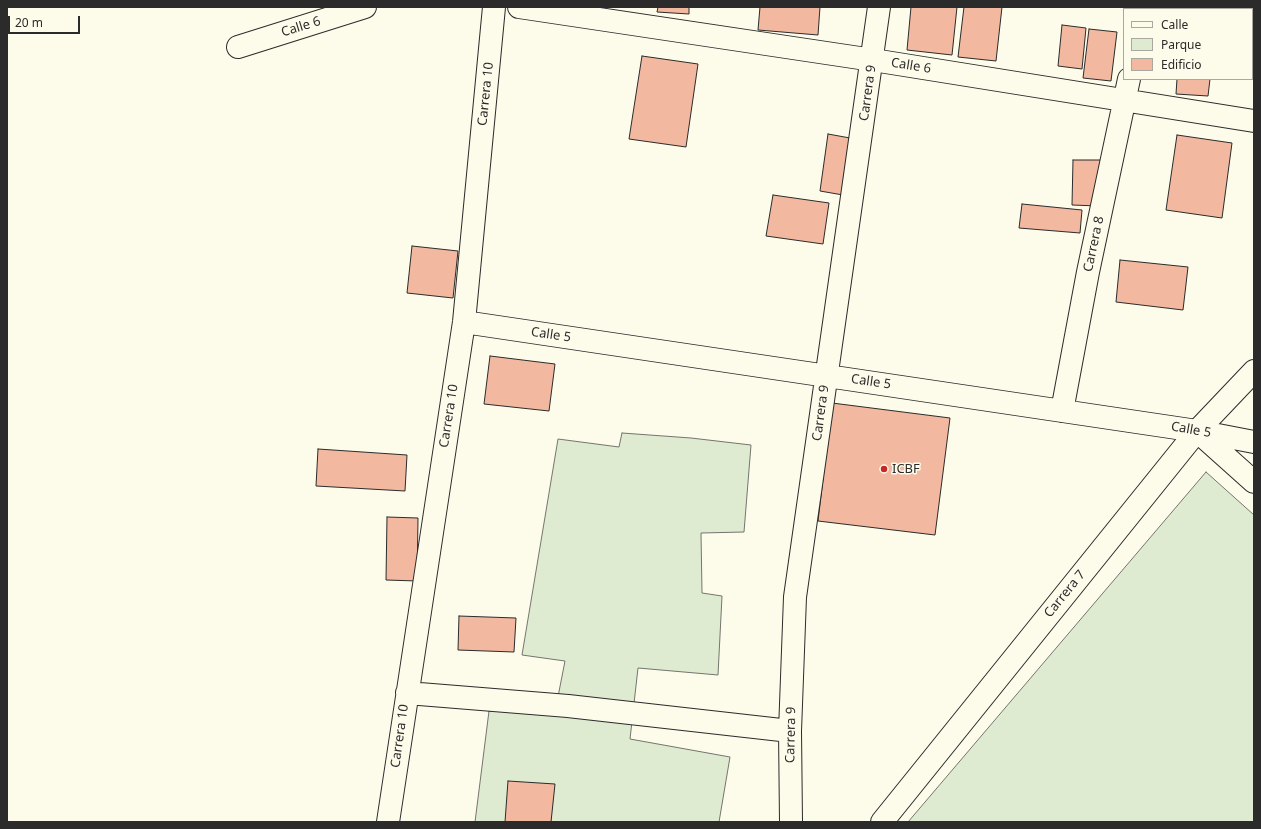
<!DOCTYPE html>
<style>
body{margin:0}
#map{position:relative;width:1261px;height:829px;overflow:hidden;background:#fdfbea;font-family:"Noto Sans",sans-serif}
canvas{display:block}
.frame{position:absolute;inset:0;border:8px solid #2b2b2b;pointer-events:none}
.legend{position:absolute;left:1123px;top:8px;width:130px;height:72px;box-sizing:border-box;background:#fdfbea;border:1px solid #a9a89e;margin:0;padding:5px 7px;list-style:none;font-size:12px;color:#2b2b2b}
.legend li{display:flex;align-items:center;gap:8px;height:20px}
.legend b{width:20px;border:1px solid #a9a89e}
.scale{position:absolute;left:8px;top:16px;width:72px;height:18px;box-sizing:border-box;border:2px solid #2b2b2b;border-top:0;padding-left:5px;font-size:12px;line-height:14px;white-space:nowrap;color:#2b2b2b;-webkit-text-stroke:3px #fdfbea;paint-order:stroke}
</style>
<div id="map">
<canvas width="1261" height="829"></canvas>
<div class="frame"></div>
<ul class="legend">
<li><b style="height:5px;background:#fdfbea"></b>Calle</li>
<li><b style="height:11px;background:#deebd1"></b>Parque</li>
<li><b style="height:11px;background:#f2b8a0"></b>Edificio</li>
</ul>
<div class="scale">20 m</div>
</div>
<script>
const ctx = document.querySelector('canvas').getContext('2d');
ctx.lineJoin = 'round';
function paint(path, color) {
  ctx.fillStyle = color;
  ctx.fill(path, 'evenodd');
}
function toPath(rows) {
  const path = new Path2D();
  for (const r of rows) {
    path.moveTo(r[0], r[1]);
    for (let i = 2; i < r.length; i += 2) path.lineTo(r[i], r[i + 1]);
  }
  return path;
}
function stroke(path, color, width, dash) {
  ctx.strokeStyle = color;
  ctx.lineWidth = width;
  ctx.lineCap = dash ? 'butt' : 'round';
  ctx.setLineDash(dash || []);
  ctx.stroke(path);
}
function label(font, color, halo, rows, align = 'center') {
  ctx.font = font + ' "Noto Sans",sans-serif';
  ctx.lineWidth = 3;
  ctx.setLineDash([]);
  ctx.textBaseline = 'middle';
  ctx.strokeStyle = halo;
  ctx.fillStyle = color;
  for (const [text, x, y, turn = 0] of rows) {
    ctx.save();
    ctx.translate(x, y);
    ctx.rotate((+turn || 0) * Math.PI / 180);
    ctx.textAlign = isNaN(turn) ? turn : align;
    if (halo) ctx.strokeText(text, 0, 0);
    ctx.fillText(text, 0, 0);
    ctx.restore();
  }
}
const green = toPath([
 [1234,7,1254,7,1254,37,1252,36,1252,9,1234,9,1234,7],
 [622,433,691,438,751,445,744,532,701,533,702,593,722,596,718,675,638,668,630,739,730,757,719,822,475,822,489,711,555,712,565,661,522,655,558,439,619,447,622,433],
 [1206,472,1254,515,1254,822,908,822,1206,472]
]);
paint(green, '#deebd1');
stroke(green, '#74746e', 1);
const building = toPath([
 [658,7,689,7,689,14,657,12,658,7],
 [760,7,820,7,818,35,758,30,760,7],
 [911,7,957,7,952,55,907,50,911,7],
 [964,7,1002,7,996,61,958,57,964,7],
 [1062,25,1086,28,1082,69,1058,66,1062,25],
 [1089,29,1117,32,1111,81,1083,78,1089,29],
 [642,56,698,64,686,147,629,139,642,56],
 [1177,79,1210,79,1208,96,1176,94,1177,79],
 [828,134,850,138,843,195,820,191,828,134],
 [1177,135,1232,143,1222,218,1166,210,1177,135],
 [1073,160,1101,160,1099,206,1072,205,1073,160],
 [773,195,829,203,823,244,766,236,773,195],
 [1022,204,1082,210,1080,233,1019,228,1022,204],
 [412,246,458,251,453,298,407,293,412,246],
 [1120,260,1188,267,1183,310,1116,302,1120,260],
 [490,356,555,364,549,411,484,404,490,356],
 [832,403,950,418,935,535,818,521,832,403],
 [318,449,407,455,405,491,316,486,318,449],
 [387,517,418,518,417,581,386,580,387,517],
 [459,616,516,618,514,652,458,650,459,616],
 [508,781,555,784,551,822,505,822,508,781]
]);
paint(building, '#f2b8a0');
stroke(building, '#2b2b2b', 1);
const street = toPath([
 [519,7,873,60,1254,121],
 [1147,9,1148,7],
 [238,47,365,7],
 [464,322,1197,431,1254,442],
 [1062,411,1088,272,1129,79],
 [1197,431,1254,482],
 [407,693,568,706,790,731],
 [388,822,464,322,494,7],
 [791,822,790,731,795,597,879,7],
 [882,822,1197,431,1254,371]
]);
stroke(street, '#2b2b2b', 24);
stroke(street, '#fdfbea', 22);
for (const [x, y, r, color] of [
 [884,469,4,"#c62828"]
]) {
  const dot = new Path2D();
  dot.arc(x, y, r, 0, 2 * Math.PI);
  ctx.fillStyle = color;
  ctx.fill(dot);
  stroke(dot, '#fdfbea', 1.5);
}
label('13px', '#2b2b2b', '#fdfbea', [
 ["Calle 6",301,27,-17],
 ["Calle 6",911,66,9],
 ["Carrera 9",868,93,-82],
 ["Carrera 10",486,94,-84],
 ["Carrera 8",1094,244,-78],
 ["Calle 5",551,335,8],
 ["Calle 5",871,382,8],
 ["Carrera 9",821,413,-82],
 ["Carrera 10",449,416,-81],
 ["Calle 5",1191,430,10],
 ["Carrera 7",1065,594,-51],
 ["Carrera 9",791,735,-89],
 ["Carrera 10",400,736,-82]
]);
label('13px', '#2b2b2b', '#fdfbea', [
 ["ICBF",892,469]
], 'left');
</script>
